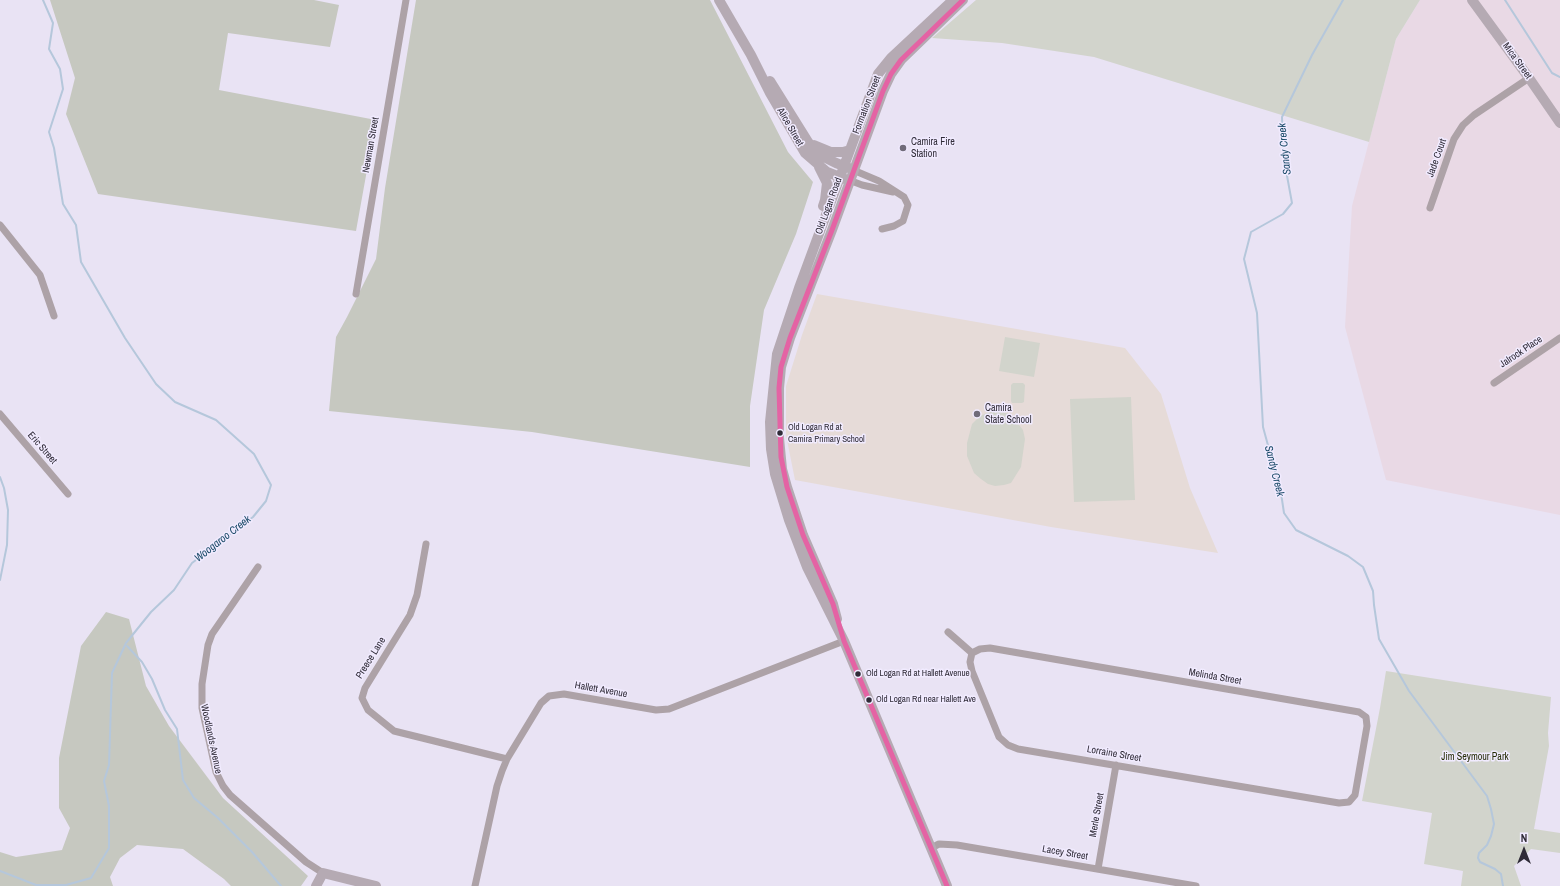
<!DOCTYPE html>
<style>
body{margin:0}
#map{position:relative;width:1560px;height:886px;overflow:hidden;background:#e9e3f4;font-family:"Archivo Narrow",sans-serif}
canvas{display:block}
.north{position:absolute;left:1504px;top:830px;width:40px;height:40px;-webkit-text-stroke:3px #f1ebff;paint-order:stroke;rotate:0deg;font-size:11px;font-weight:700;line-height:16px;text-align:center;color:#2f2b37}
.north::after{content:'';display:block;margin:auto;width:14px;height:18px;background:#2f2b37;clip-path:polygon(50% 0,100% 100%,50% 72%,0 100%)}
</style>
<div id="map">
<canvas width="1560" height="886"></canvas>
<div class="north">N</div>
</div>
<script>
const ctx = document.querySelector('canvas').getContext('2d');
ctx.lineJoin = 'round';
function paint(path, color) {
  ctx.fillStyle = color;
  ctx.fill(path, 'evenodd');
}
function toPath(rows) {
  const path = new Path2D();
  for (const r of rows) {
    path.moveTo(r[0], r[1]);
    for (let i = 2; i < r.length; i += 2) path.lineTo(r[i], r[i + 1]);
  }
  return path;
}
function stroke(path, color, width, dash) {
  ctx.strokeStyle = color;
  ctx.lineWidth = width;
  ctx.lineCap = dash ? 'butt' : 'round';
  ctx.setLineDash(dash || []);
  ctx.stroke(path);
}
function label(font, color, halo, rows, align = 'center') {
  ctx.font = font + ' "Archivo Narrow",sans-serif';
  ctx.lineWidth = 3;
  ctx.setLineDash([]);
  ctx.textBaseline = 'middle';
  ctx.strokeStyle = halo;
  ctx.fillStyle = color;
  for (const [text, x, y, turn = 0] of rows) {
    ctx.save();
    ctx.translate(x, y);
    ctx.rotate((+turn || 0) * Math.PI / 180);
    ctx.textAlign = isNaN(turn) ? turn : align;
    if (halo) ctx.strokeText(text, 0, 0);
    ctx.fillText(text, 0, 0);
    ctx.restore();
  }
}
paint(toPath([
 [1420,0,1560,0,1560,515,1386,480,1345,327,1352,206,1396,39]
]), '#e9d9e5');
paint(toPath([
 [817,294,1125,348,1161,394,1190,488,1218,553,1051,527,795,480,786,435,786,386,802,335]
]), '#e6dbd8');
paint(toPath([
 [976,0,1420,0,1396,39,1369,142,1094,57,1002,43,932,38],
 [1005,337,1040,343,1034,377,999,371],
 [1013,383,1023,383,1025,385,1024,402,1022,403,1012,403,1011,401,1011,385],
 [1131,397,1135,500,1074,502,1070,399],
 [991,411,1002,411,1011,415,1023,430,1025,439,1021,467,1011,483,1004,485,995,486,988,484,981,479,974,473,967,456,967,443,972,424,980,416],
 [1386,671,1551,697,1548,733,1549,746,1534,829,1560,833,1560,853,1531,849,1514,866,1521,886,1461,886,1463,871,1424,864,1432,813,1362,801,1380,708]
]), '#d2d4cc');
paint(toPath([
 [50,0,314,0,339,5,330,47,228,33,219,90,376,120,356,231,98,194,66,114,75,78],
 [416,0,710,0,788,152,813,182,796,234,764,310,750,406,750,467,532,432,329,411,336,337,347,317,376,259,385,188],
 [106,612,129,619,146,686,169,726,223,798,308,876,301,886,231,886,224,879,183,849,137,845,120,858,110,877,113,886,0,886,0,852,16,857,62,850,70,828,59,808,59,758,81,646]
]), '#c6c8c0');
stroke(toPath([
 [1343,0,1312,55,1282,117,1283,154,1292,203,1283,214,1251,232,1244,259,1257,313,1263,427,1281,493,1284,513,1296,530,1348,556,1363,567,1373,591,1374,605,1379,639,1409,691,1487,796,1491,809,1494,824,1491,836,1487,845,1479,853,1478,858,1480,862,1495,869,1501,874,1503,886],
 [1505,0,1552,73,1560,77],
 [0,477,4,488,8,510,7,545,0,580],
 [127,646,142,662,152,679,165,710,177,729,183,780,194,798,218,818,252,852,281,886],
 [0,871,36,885,66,885,91,878,109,848,109,806,104,781,109,765,112,673,126,643,151,612,174,590,192,563,253,517,266,501,271,485,254,454,216,420,175,402,156,384,125,338,81,262,76,225,63,204,54,148,49,132,63,89,60,69,49,49,53,23,43,0]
]), '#b5c7db', 2);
stroke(toPath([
 [853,170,879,181,904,197,908,205,903,221,894,226,882,229],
 [849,180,862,185,893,192],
 [1430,208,1454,139,1463,125,1474,115,1529,78],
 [0,225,40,275,54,316],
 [356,294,406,0],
 [1494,383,1560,338],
 [0,414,68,494],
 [426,544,417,595,410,615,365,688,362,698,368,710,394,731,507,759],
 [258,567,212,634,208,645,202,684,202,708,216,772,223,786,230,795,306,862,323,873],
 [948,632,972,653,970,662,972,671,999,737,1008,745,1018,749,1339,803,1349,802,1355,795,1367,726,1366,717,1359,712,990,648,980,649,972,653],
 [931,848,939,844,957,845,1196,886],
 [1098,869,1116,765],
 [475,886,497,786,502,771,507,759,541,703,549,696,564,694,656,710,669,709,844,641]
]), '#ada2a7', 7);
stroke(toPath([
 [719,0,751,55,770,93,805,153,827,172,845,179],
 [1472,0,1529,78,1560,123],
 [770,81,808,142,818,154,836,163,849,168],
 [814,145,831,152,843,152,850,150],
 [819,167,827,183,825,200,823,206],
 [837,619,833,604,803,535,787,487,782,469,779,438,779,388,781,367,790,338,832,230,883,91,891,74,901,60,963,0],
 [316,886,323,873,376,886],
 [947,886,844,641,807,567,789,520,775,474,771,449,770,422,777,354,799,288,878,74,891,58,953,0]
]), '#b5aab3', 10);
stroke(toPath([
 [947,886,844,641,833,604,803,535,787,487,781,457,779,388,781,367,790,338,832,230,883,91,891,74,901,60,963,0]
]), '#e463a4', 5);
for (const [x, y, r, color] of [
 [903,148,4,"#706b79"],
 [977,414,4,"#706b79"],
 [780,433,3.5,"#2f2b37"],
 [858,674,3.5,"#2f2b37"],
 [869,700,3.5,"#2f2b37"]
]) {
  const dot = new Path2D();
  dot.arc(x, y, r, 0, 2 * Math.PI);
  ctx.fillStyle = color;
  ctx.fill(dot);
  stroke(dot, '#f1ebff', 1.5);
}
label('9px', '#2f2b37', '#f1ebff', [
 ["Old Logan Rd at",788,428],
 ["Camira Primary School",788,440],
 ["Old Logan Rd at Hallett Avenue",866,674],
 ["Old Logan Rd near Hallett Ave",876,700]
], 'left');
label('10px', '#2f2b37', '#f1ebff', [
 ["Mica Street",1517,61,54],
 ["Formation Street",867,105,-69],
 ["Alice Street",790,127,60],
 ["Newman Street",371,145,-80],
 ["Jade Court",1437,158,-70],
 ["Old Logan Road",829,206,-70],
 ["Jalrock Place",1521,352,-34],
 ["Eric Street",42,448,49],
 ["Preece Lane",371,658,-58],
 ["Melinda Street",1215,677,10],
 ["Hallett Avenue",601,690,10],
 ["Woodlands Avenue",211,739,78],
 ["Lorraine Street",1114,754,10],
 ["Merle Street",1097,815,-80],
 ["Lacey Street",1065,853,10]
]);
label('10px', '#2f2b37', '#f1ebff', [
 ["Camira Fire",911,142],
 ["Station",911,154],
 ["Camira",985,408],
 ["State School",985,420]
], 'left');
label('10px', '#262d07', '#f1ebff', [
 ["Jim Seymour Park",1475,757]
]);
label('italic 11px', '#194967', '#f1ebff', [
 ["Sandy Creek",1285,149,-96],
 ["Sandy Creek",1274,471,76],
 ["Woogaroo Creek",223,539,-38]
]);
</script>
